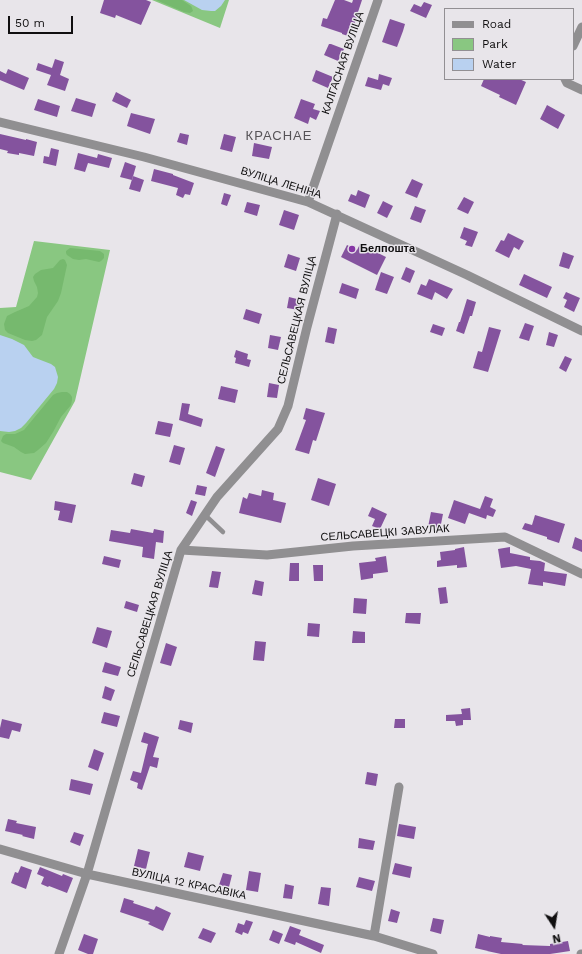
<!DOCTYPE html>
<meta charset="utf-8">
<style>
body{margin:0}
#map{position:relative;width:582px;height:954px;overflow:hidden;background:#e8e5ea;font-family:"Work Sans",sans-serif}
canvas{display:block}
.legend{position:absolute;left:444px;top:8px;width:130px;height:72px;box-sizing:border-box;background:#e8e5ea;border:1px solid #928f93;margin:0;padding:5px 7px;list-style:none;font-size:12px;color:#100f10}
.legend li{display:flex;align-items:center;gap:8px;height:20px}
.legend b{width:20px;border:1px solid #928f93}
.north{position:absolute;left:534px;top:906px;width:40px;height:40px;-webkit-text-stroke:3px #e8e5ea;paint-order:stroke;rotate:168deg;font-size:11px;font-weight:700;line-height:16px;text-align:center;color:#100f10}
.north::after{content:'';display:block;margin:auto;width:14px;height:18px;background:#100f10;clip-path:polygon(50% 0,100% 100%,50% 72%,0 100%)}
.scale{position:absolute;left:8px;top:16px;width:65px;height:18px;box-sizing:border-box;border:2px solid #100f10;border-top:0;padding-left:5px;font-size:12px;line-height:14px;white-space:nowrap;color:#100f10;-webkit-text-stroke:3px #e8e5ea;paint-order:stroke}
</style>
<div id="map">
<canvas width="582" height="954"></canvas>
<ul class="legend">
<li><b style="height:5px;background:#908f91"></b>Road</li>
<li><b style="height:11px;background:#89c781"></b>Park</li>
<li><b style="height:11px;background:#b9d1f0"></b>Water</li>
</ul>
<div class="north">N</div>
<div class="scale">50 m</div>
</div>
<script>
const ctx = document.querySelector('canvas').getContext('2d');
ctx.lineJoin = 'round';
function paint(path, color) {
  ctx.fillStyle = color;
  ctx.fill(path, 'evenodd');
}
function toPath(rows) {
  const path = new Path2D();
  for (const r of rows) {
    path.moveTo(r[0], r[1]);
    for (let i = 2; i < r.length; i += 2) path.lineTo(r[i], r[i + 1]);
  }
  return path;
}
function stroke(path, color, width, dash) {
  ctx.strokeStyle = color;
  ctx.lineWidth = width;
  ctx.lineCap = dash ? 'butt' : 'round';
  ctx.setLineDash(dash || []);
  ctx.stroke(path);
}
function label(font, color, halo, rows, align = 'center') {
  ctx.font = font + ' "Work Sans",sans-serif';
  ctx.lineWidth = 3;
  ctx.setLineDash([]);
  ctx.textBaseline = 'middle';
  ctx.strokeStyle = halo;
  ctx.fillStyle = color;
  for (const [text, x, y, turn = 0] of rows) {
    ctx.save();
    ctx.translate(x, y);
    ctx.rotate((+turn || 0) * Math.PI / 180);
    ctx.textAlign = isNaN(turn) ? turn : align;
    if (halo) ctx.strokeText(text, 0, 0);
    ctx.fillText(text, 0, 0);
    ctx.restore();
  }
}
paint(toPath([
 [152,0,229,0,220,28],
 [34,241,110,250,75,401,31,480,0,472,0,308,16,307]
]), '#89c781');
paint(toPath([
 [156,0,182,0,191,6,192,8,193,11,190,13,184,12],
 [70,248,100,251,104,254,104,258,101,261,99,262,86,259,79,260,73,259,67,255,66,253,66,251],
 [63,259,65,260,67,265,61,293,58,301,47,317,42,335,36,340,32,341,25,340,8,333,5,330,4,324,7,316,15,312,29,306,37,297,38,293,37,287,34,281,33,277,35,274,41,270,53,268,60,260],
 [62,392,67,392,70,394,72,397,72,400,71,405,61,417,53,432,46,443,38,450,34,453,25,454,21,452,14,447,3,443,1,441,3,436,6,434,15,434,24,430,53,395,57,393]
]), '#76b96e');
paint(toPath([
 [184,0,225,0,221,6,215,11,211,11,202,10],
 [0,335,12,339,24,345,33,357,38,359,51,364,55,367,58,377,57,383,54,389,26,423,21,428,15,431,9,432,0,431]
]), '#b9d1f0');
paint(toPath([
 [104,0,146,0,151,2,141,25,116,15,115,18,100,13],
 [335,0,344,0,352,3,353,0,362,0,358,12,359,12,353,28,354,28,351,37,342,34,342,33,321,26,323,18,327,19],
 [424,2,432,5,426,18,410,11,414,4,421,7],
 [390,19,405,24,403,31,397,47,382,42],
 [329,44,331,44,344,49,338,61,324,55],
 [55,59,64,62,60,75,69,79,65,91,47,85,51,75,36,70,38,63,52,68],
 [8,69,29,78,24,90,0,80,0,71,6,74],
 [316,70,333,77,328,88,312,81],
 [379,74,392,78,389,86,383,84,381,90,365,86,368,77,378,80],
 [484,79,519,79,526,82,516,105,499,97,500,95,481,86],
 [116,92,131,100,127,108,112,101],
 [76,98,96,104,92,117,71,111],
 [38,99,60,106,57,117,34,110],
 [301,99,315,104,313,109,320,111,316,120,310,117,308,124,294,118],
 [547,105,565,115,558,129,540,119],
 [131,113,155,119,150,134,127,126],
 [180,133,189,135,187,145,177,142],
 [0,134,26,140,26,139,37,142,34,156,19,153,19,155,7,153,8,151,0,149],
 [224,134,236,137,232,152,220,149],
 [254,143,272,147,269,159,252,156],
 [51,148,59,150,56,166,43,163,44,156,49,157],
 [78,153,97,158,98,154,112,158,109,168,88,163,85,172,74,169],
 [125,162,136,166,132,180,120,177],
 [154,169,173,174,173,175,194,183,190,195,185,194,183,198,176,195,178,188,151,181],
 [133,176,144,180,140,192,129,189],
 [412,179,423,184,417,198,405,193],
 [358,190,370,195,365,208,348,201,351,194,356,196],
 [224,193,231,195,227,206,221,204],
 [464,197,474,202,468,214,457,209],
 [383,201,393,206,387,218,377,213],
 [247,202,260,205,257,216,244,212],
 [415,206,426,210,421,223,410,219],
 [284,210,299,215,294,230,279,225],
 [464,227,478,232,472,247,465,245,467,241,460,238],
 [508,233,524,241,519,250,514,247,509,258,495,251,501,240,504,241],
 [360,244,386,257,377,275,341,257,347,245,357,250],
 [563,252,574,256,569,269,559,266],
 [288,254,300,258,296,271,284,267],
 [406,267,415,271,410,283,401,279],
 [381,272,394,277,387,294,375,290],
 [524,274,552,287,547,298,519,285],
 [429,279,453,289,447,299,435,292,432,300,417,294,421,284,426,286],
 [342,283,359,289,356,299,339,293],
 [566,292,580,298,574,312,564,307,567,300,563,298],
 [289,297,301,300,299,310,287,308],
 [467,299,476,302,472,316,470,316,464,334,456,331,459,322,460,322],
 [246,309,262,314,259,324,243,319],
 [525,323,534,326,529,341,519,338],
 [433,324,445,328,442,336,430,332],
 [328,327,337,329,334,344,325,342],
 [489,327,501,330,488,372,473,368,478,351,482,352],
 [549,332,558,335,554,347,546,345],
 [270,335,281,337,278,350,268,348],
 [236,350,248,354,247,359,251,360,249,367,235,363,236,358,234,357],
 [565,356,572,359,566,372,559,368],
 [269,383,279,385,277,398,267,397],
 [221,386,238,390,235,403,218,399],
 [182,403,190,404,188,414,203,419,201,427,179,420],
 [306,408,325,413,316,441,313,440,309,454,295,450,306,420,303,419],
 [158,421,173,424,170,437,155,434],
 [174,445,185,448,180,465,169,462],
 [216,446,225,449,215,477,206,473],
 [134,473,145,476,142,487,131,484],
 [318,478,336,484,329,506,311,500],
 [197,485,207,487,205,496,195,494],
 [262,490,274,493,273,500,286,503,281,523,239,513,243,497,247,499,249,493,261,496],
 [485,496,493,499,490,507,496,510,493,517,487,515,486,519,469,513,465,524,448,518,454,500,480,509],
 [191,500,197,502,192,516,186,513],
 [55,501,76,505,72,523,58,520,60,511,54,510],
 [372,507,387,514,380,529,372,526,375,519,368,516],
 [431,512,443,514,440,529,428,527],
 [535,515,565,524,559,543,547,539,547,537,522,529,525,523,532,525],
 [131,529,153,533,154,529,164,531,163,543,156,542,154,559,142,557,143,547,109,541,111,530,130,533],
 [575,537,582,540,582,552,572,548],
 [464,547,467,567,457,568,457,565,437,567,437,561,441,560,440,552,455,550,455,549],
 [510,547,510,553,530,557,530,560,540,561,545,563,544,571,567,574,565,586,543,582,543,586,528,584,531,569,516,566,501,568,498,549],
 [104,556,121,560,119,568,102,564],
 [386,556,388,572,373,574,373,578,361,580,359,563,376,561,375,558],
 [290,563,299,563,299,581,289,581],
 [313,565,323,565,323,581,314,581],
 [212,571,221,572,218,588,209,587],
 [255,580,264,582,262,596,252,594],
 [446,587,448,603,440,604,438,588],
 [354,598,367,599,366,614,353,613],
 [126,601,139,605,137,612,124,608],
 [406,613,421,613,420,624,405,623],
 [308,623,320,624,319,637,307,636],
 [97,627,112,631,107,648,92,643],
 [353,631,365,632,365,643,352,643],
 [255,641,266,642,264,661,253,660],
 [166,643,177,647,171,666,160,663],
 [105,662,121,667,118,676,102,672],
 [105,686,115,690,111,701,102,698],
 [470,708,471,720,463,720,463,725,456,726,455,721,446,721,446,715,462,714,461,709],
 [104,712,120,716,117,727,101,723],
 [2,719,22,724,20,732,12,730,9,739,0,737,0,728],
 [395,719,405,719,405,728,394,728],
 [180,720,193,723,191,733,178,729],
 [144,732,159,737,153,757,159,758,157,768,150,766,142,790,137,788,138,783,130,780,133,771,141,773,148,744,141,742],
 [94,749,104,753,98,771,88,767],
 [367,772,378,774,376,786,365,784],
 [71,779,93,784,90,795,69,790],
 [8,819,17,821,16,823,36,827,34,839,22,836,23,835,5,831],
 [399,824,416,827,414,839,397,836],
 [74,832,84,835,80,846,70,842],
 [359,838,375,841,373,850,358,848],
 [138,849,150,852,146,869,134,866],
 [188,852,204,856,200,871,184,867],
 [395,863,412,867,410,878,392,874],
 [21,866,32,870,26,889,11,883,15,872,18,873],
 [40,867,62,876,63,874,73,878,67,893,49,886,48,887,41,884,44,877,37,874],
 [249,871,261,873,258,892,246,890],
 [223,873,232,875,229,887,219,885],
 [359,877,375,881,372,891,356,887],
 [285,884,294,886,292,899,283,898],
 [321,887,331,888,329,906,318,904],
 [124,898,134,901,133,903,154,910,156,906,171,913,163,931,148,924,150,922,120,912],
 [391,909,400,912,397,923,388,921],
 [433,918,444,920,441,934,430,931],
 [246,920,253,922,248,934,243,932,242,935,235,932,238,923,244,925],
 [290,926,301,930,299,935,324,945,321,953,296,942,295,945,284,941],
 [203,928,216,933,211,943,198,938],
 [273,930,283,934,279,944,269,940],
 [84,934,98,939,93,954,88,954,78,950],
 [478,934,490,937,490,936,502,938,501,942,523,944,522,945,550,946,550,944,568,941,570,951,550,954,501,954,487,951,488,951,475,948]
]), '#84539e');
stroke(toPath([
 [205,515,223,532]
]), '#908f91', 4.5);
stroke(toPath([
 [573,46,582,27],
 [565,79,567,83,582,90],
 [0,122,144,157,308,202,467,275,582,331],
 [308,202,378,0],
 [181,550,267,555,353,546,505,537,582,574],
 [0,849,87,874,374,936,433,954],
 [374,936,399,787],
 [59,954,87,874,181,550,217,497,278,429,288,406,307,327,337,214],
 [581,954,582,954]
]), '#908f91', 9);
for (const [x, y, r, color] of [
 [352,249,4,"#8636a5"]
]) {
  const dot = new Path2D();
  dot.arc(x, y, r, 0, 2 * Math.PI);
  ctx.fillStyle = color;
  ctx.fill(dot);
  stroke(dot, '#e8e5ea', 1.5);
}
label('11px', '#100f10', '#e8e5ea', [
 ["КАЛГАСНАЯ ВУЛІЦА",343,63,-71],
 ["ВУЛІЦА ЛЕНІНА",281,183,17],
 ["СЕЛЬСАВЕЦКАЯ ВУЛІЦА",297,320,-76],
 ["СЕЛЬСАВЕЦКІ ЗАВУЛАК",385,533,-4],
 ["СЕЛЬСАВЕЦКАЯ ВУЛІЦА",150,614,-73],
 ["ВУЛІЦА 12 КРАСАВІКА",189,884,12]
]);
label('bold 11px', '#100f10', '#e8e5ea', [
 ["Белпошта",360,249]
], 'left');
ctx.letterSpacing = '1px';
label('13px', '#565357', '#e8e5ea', [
 ["КРАСНАЕ",279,136]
]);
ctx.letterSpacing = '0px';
</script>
